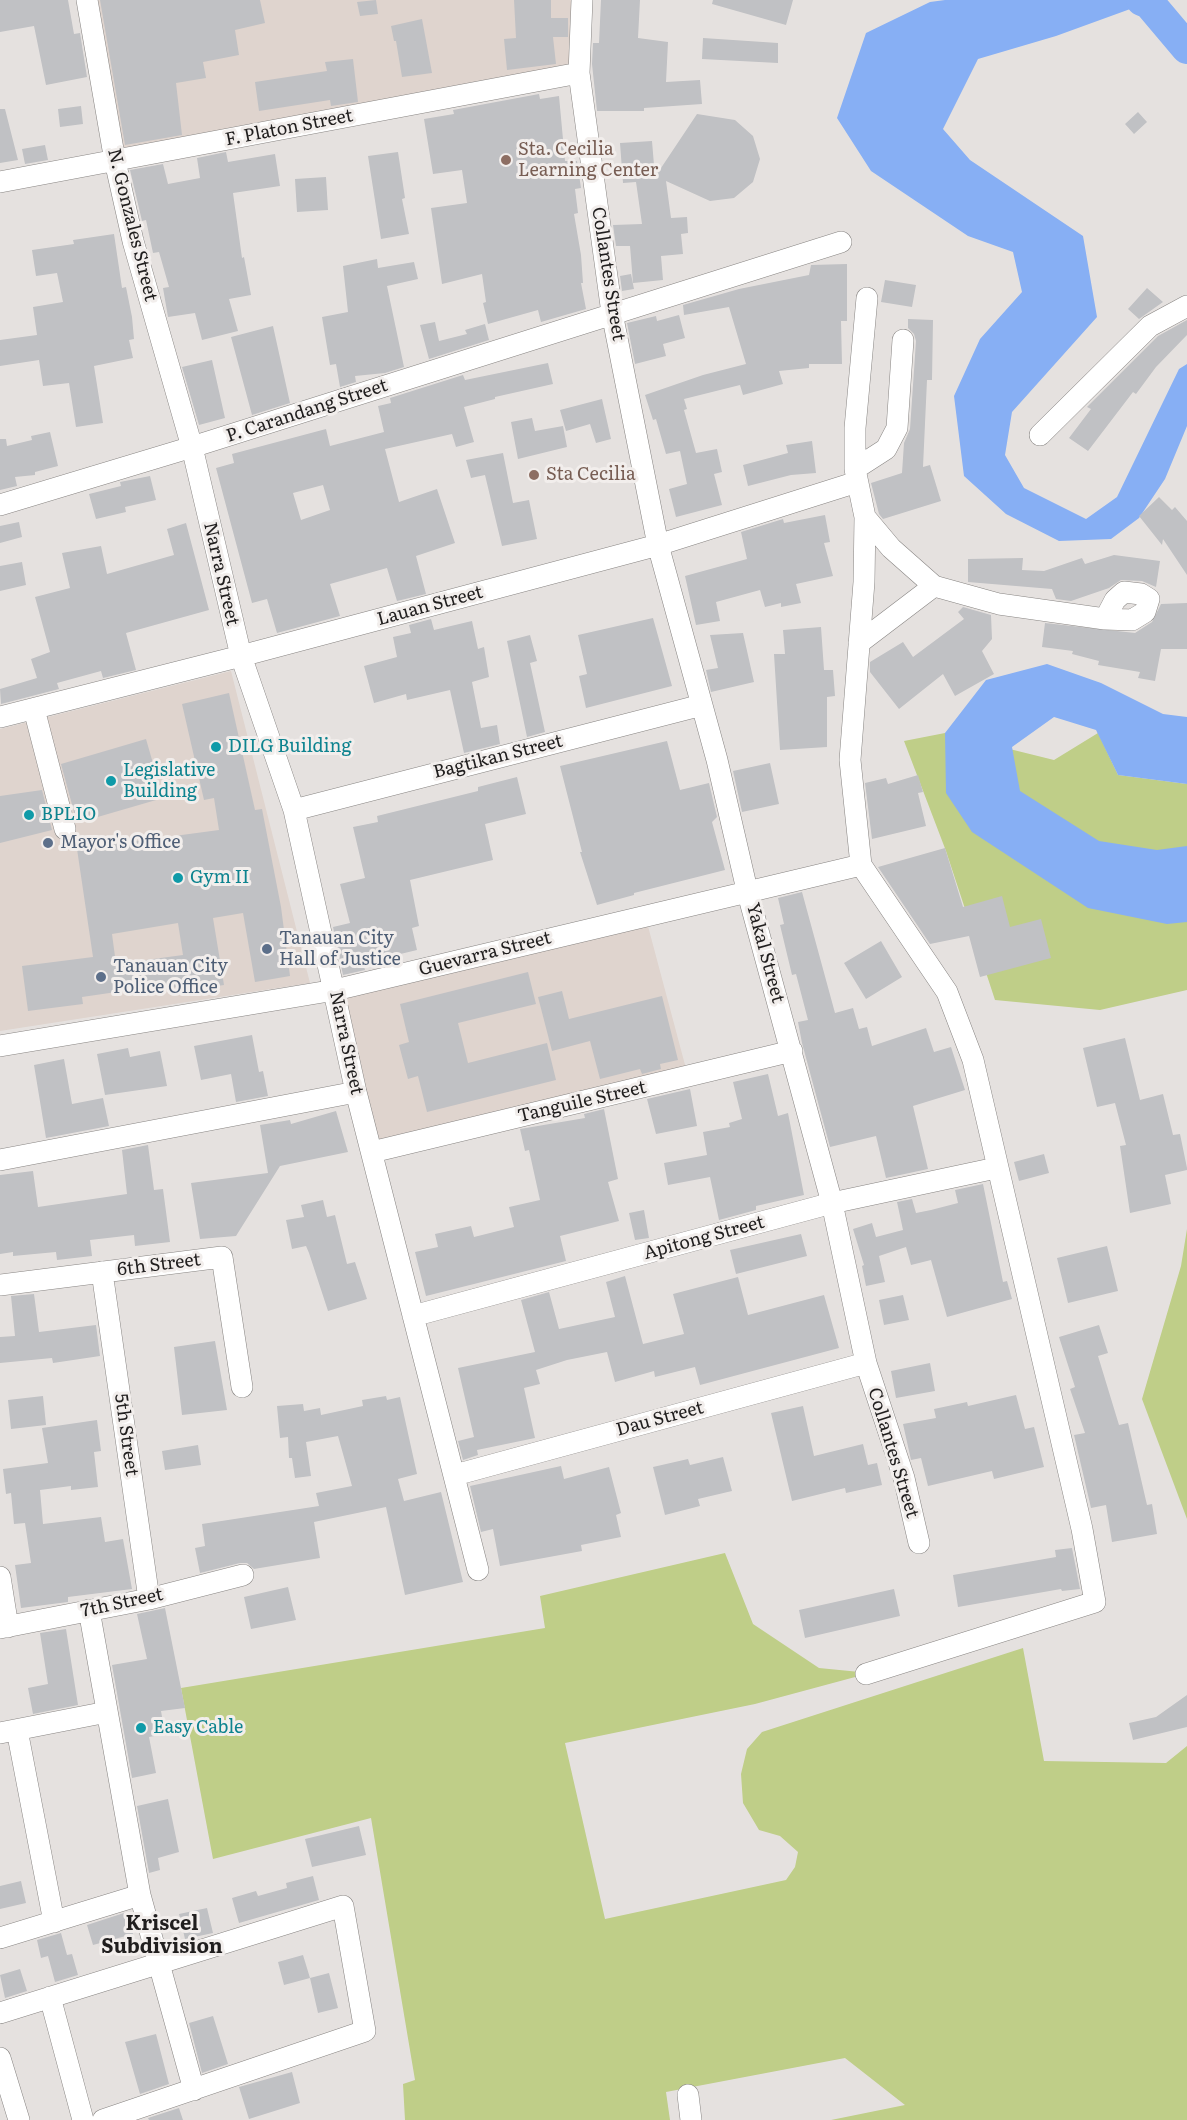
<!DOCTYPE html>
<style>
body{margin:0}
canvas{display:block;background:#e5e1df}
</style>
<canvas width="1187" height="2120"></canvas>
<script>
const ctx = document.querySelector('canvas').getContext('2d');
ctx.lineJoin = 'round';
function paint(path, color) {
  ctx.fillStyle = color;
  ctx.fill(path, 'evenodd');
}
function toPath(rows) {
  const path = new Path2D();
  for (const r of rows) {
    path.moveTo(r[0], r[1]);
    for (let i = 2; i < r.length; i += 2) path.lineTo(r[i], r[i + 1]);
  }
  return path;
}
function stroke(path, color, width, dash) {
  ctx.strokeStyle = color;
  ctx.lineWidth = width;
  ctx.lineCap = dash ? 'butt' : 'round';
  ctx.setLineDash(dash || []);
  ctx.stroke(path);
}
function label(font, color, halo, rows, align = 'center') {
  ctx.font = font + ' Literata,serif';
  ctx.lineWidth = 6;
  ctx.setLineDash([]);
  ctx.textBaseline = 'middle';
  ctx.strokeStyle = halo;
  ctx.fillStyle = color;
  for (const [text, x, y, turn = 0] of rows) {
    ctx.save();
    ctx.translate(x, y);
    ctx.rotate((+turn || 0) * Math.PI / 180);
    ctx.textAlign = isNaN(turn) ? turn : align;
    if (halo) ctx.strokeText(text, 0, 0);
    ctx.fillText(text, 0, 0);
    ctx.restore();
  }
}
paint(toPath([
 [87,0,581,0,579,73,115,161],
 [231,671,310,983,0,1031,0,729],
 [645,915,688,1076,372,1152,335,990]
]), '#dfd4ce');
paint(toPath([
 [945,733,1054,760,1098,733,1118,775,1187,784,1187,990,1100,1010,995,1000,946,851,904,741],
 [1187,1229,1187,1519,1142,1399,1181,1266],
 [725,1553,753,1624,819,1668,870,1673,755,1704,565,1743,605,1919,786,1880,795,1867,798,1852,780,1836,759,1830,743,1803,741,1774,747,1749,762,1732,1023,1648,1044,1761,1166,1763,1187,1746,1187,2120,831,2120,905,2105,845,2058,666,2092,670,2120,405,2120,403,2084,415,2080,371,1818,213,1859,181,1688,545,1628,540,1596]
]), '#bfce88');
paint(toPath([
 [945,0,1155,0,1056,36,978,59,943,129,970,160,1083,236,1097,317,1012,412,1005,455,1024,488,1086,519,1117,497,1179,369,1187,364,1187,426,1165,479,1139,518,1111,539,1059,541,1006,514,964,476,954,396,980,339,1022,292,1013,252,968,236,871,171,837,118,866,33,930,2],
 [1047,664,1101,683,1163,714,1187,717,1187,784,1118,775,1096,730,1054,717,1012,747,1020,791,1099,841,1157,850,1187,846,1187,922,1167,924,1088,908,972,832,946,793,945,733,986,680]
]), '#87aff4');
stroke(toPath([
 [1142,0,1149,3,1187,48]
]), '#87aff4', 32);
paint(toPath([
 [0,0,68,0,74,34,80,33,87,77,46,85,34,26,0,32],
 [100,0,260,0,265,23,235,30,239,55,203,62,206,78,176,83,182,135,125,145],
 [376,0,378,14,360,16,357,2],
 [514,0,551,0,551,18,568,18,568,37,553,37,556,64,507,70,504,39,516,38],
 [601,0,640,0,638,38,668,42,666,82,700,80,702,104,644,108,644,111,597,111,592,64,593,43,599,43],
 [713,0,793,0,786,25,712,4],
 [422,19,432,73,402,77,396,41,394,41,391,26],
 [703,38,778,43,778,63,702,59],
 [353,59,358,102,331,106,330,100,259,111,255,82,327,71,325,62],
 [539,94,540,99,559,96,565,161,577,161,581,188,575,189,578,213,574,214,581,255,583,283,581,283,586,309,541,322,538,310,488,324,483,303,486,302,482,274,442,284,431,208,467,203,462,170,433,174,424,119,454,114,453,110],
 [81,106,83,124,60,127,58,109],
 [0,109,5,109,18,160,0,163],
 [1138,112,1147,122,1134,134,1125,124],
 [697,114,735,120,753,136,760,159,753,182,734,198,710,201,666,181,671,218,687,217,688,233,681,234,683,254,661,256,663,280,633,283,630,246,616,246,613,225,642,224,636,182,623,183,620,143,652,141,655,177],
 [45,145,48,160,25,164,22,149],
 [226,152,228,162,275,154,280,186,233,193,242,258,244,257,251,295,229,299,238,331,202,340,195,313,168,317,163,288,169,287,159,252,153,253,146,220,142,221,130,170,163,164,168,184,200,178,197,158],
 [398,152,405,198,402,199,409,234,381,239,368,156],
 [326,177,328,210,297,212,295,179],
 [114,234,122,288,126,287,132,317,134,339,129,340,133,358,94,366,103,423,76,427,69,383,43,386,39,360,0,366,0,340,37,335,33,307,63,302,57,273,36,276,32,250,74,244,73,240],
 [377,259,378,268,414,262,418,279,387,286,404,367,385,373,355,376,356,382,340,387,336,364,330,365,322,317,348,312,343,266],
 [847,264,847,321,841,321,842,364,809,364,809,368,779,371,783,384,743,395,740,385,684,399,687,409,684,410,696,453,717,449,722,472,714,474,722,505,676,517,669,489,687,484,680,451,666,454,656,419,653,420,645,395,703,375,746,364,729,307,684,315,683,305,739,289,809,275,811,265],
 [631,274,634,289,622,291,620,276],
 [885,280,916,285,912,307,881,302],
 [1147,288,1163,302,1139,319,1128,309],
 [679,315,685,338,663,344,666,356,635,364,627,323,656,316,657,321],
 [908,319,933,320,932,380,927,380,923,467,930,465,941,501,883,519,879,514,871,483,902,473,904,443,910,429,916,341,914,334,908,328],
 [1187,320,1187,335,1156,367,1136,394,1133,392,1088,451,1069,438,1091,409,1087,407,1158,336],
 [435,322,439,341,467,334,465,330,485,324,489,340,429,359,420,325],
 [273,326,290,403,252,415,231,337],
 [212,360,225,418,199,425,182,367],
 [548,363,553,384,495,397,495,399,464,407,474,442,456,447,452,434,385,449,399,502,437,489,455,543,416,556,426,594,397,601,387,568,330,584,340,616,277,633,267,599,252,603,216,468,234,463,232,454,326,429,330,446,384,432,378,406,391,403,390,398,463,375,465,380],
 [323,485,330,510,301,520,293,493],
 [602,399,611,439,596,443,590,424,566,431,560,410],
 [532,418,535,431,563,426,567,447,518,459,511,422],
 [50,432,58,466,35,472,35,475,15,477,17,486,0,490,0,439,6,439,7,446,32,440,31,436],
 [812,441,816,473,791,475,748,486,743,465,788,453,786,445],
 [503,453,513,503,529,500,537,539,502,546,485,475,471,478,466,460],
 [150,476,156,500,125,507,126,512,96,519,89,494,121,486,120,482],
 [1159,497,1172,510,1175,507,1187,521,1187,575,1163,539,1162,545,1139,516],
 [825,515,830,542,824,543,833,576,796,584,801,603,781,607,781,603,765,607,760,590,716,602,720,621,696,625,685,576,747,559,741,532,783,519,784,523],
 [19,522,22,537,0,543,0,526],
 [186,523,209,610,126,633,136,670,103,678,101,671,57,683,59,689,1,704,0,689,37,678,31,659,50,652,35,597,70,588,62,553,101,546,107,574,174,555,167,529],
 [1114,555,1160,561,1156,587,1142,581,1121,580,1109,588,1071,601,1056,599,1052,589,968,582,968,559,1023,558,1022,570,1044,571,1082,558,1085,564],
 [22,562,26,585,0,591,0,566],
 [1187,603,1187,649,1161,649,1155,681,1138,678,1140,672,1098,665,1099,661,1072,654,1073,651,1042,647,1045,623,1135,633,1152,622,1161,604],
 [963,607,991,615,992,639,982,651,994,674,955,696,943,674,899,709,870,672,870,662,903,642,913,657,964,619,958,612],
 [653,618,672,686,586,708,579,676,587,674,578,635],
 [431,619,434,630,472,621,478,649,484,647,489,677,472,682,481,728,497,725,500,744,464,753,450,690,407,700,406,694,374,703,364,666,397,657,393,637,411,633,409,625],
 [821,627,824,670,833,670,835,696,827,697,827,747,780,750,774,654,785,654,783,630],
 [743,633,754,682,711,692,706,670,718,668,710,635],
 [530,635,537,661,530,663,545,732,527,737,507,641],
 [229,693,255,810,262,809,281,907,290,976,255,982,243,913,213,918,224,985,189,990,188,985,138,994,137,989,82,997,83,1004,28,1011,22,966,93,957,77,849,219,830,214,798,204,800,182,704],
 [178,923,183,955,116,964,112,934],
 [146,739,163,798,77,823,61,764],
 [667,741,680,790,709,783,717,817,712,822,725,870,634,893,634,895,597,905,580,852,582,852,560,766],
 [770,763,779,804,742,812,733,771],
 [918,775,923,792,918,793,926,826,872,839,865,783,886,778,888,784],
 [517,777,526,814,485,824,493,860,410,880,419,926,412,928,417,950,363,963,365,970,343,975,333,927,350,923,340,884,365,878,353,827,378,822,377,816,478,791,478,787],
 [42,790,52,830,0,843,0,796],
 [945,848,963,907,1002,896,1010,927,1041,919,1051,958,980,977,969,936,930,944,878,867],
 [802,892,835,1013,853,1008,859,1029,867,1027,872,1046,926,1028,934,1052,951,1047,965,1090,913,1106,928,1169,886,1178,876,1136,830,1147,802,1043,798,1022,808,1020,796,974,792,975,780,925,784,924,778,898],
 [881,941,902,977,866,999,844,963],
 [528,972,536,1004,458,1023,468,1063,547,1043,556,1080,427,1112,418,1076,408,1079,399,1045,409,1042,400,1004],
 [562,991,569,1019,662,996,678,1060,660,1064,661,1069,642,1074,640,1069,600,1079,590,1041,552,1051,538,997],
 [252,1035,259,1072,263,1071,268,1096,236,1102,231,1074,201,1080,194,1046],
 [1125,1038,1140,1100,1163,1094,1173,1135,1180,1134,1187,1168,1187,1170,1165,1175,1171,1204,1130,1213,1120,1146,1126,1145,1115,1103,1097,1107,1083,1048],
 [128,1048,130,1057,160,1051,167,1086,105,1095,97,1054],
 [64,1059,72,1104,103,1098,109,1126,46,1138,34,1065],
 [768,1074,778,1116,788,1113,804,1195,756,1206,756,1210,719,1220,710,1177,668,1185,664,1163,707,1155,703,1132,730,1127,729,1123,742,1119,733,1082],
 [690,1089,697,1126,656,1134,647,1099],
 [604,1109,618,1179,608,1182,619,1221,560,1236,566,1261,426,1296,415,1252,438,1247,435,1234,471,1226,474,1237,514,1227,509,1207,540,1200,529,1150,525,1151,520,1129,585,1118,584,1114],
 [336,1111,348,1152,280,1166,236,1236,200,1239,191,1183,268,1173,260,1125,290,1120,291,1124],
 [148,1145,154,1190,163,1189,170,1242,135,1246,134,1235,90,1240,92,1256,57,1260,56,1252,13,1256,13,1252,0,1254,0,1175,33,1171,38,1207,127,1194,122,1150],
 [1044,1154,1049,1173,1019,1181,1014,1162],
 [983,1184,1003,1282,1007,1281,1012,1299,947,1317,931,1260,911,1265,906,1247,879,1256,885,1282,866,1286,862,1266,864,1265,853,1229,872,1223,876,1237,903,1230,897,1202,912,1199,916,1213,931,1210,958,1203,955,1190],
 [323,1200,327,1217,335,1215,347,1264,355,1262,367,1299,328,1311,309,1253,306,1246,292,1249,286,1220,304,1217,301,1205],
 [644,1210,649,1238,635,1240,629,1213],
 [801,1234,807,1256,736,1274,730,1250],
 [1107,1246,1118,1291,1068,1303,1057,1258],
 [625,1276,643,1344,684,1334,673,1294,738,1277,748,1315,824,1295,839,1348,700,1385,695,1367,655,1377,654,1371,615,1382,607,1352,567,1360,536,1370,540,1384,524,1388,535,1438,477,1450,478,1455,463,1460,458,1441,474,1437,458,1368,535,1352,521,1300,549,1292,559,1329,615,1317,606,1282],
 [34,1294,39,1332,96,1325,100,1356,53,1363,52,1358,0,1363,0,1337,15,1336,11,1296],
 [903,1295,909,1320,884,1325,879,1300],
 [1099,1325,1108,1353,1098,1356,1119,1425,1128,1423,1147,1505,1152,1504,1157,1534,1112,1542,1106,1505,1091,1508,1074,1435,1085,1433,1070,1389,1075,1387,1059,1337],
 [215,1341,227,1410,182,1415,174,1347],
 [930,1363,935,1391,896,1398,891,1371],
 [1016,1395,1025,1429,1034,1427,1044,1467,994,1479,992,1471,928,1486,921,1458,911,1460,903,1424,936,1418,934,1409,967,1402,968,1406],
 [43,1396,46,1425,11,1429,8,1400],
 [386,1396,387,1400,400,1397,417,1474,398,1479,404,1501,441,1492,463,1582,405,1595,386,1507,314,1522,320,1558,254,1569,247,1563,240,1563,200,1573,195,1548,205,1546,202,1524,319,1506,316,1493,352,1486,338,1436,306,1442,311,1476,295,1478,292,1458,289,1458,288,1437,280,1438,277,1406,303,1404,304,1411,320,1408,321,1415,363,1406,362,1400],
 [803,1406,814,1456,863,1444,868,1465,877,1463,882,1485,846,1493,845,1488,792,1501,771,1413],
 [97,1420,101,1451,94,1452,98,1487,71,1490,71,1486,40,1490,43,1524,101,1517,105,1542,123,1539,132,1589,68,1597,68,1602,21,1608,15,1565,31,1563,25,1523,14,1524,11,1493,6,1494,3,1469,48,1463,42,1428],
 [198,1445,201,1465,165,1470,162,1451],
 [723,1457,732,1491,698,1499,700,1506,665,1515,653,1467,688,1459,690,1465],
 [561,1466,564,1479,609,1467,621,1513,616,1515,621,1537,581,1545,582,1551,500,1566,493,1529,481,1532,470,1486],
 [1072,1548,1080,1589,1062,1591,1061,1589,958,1607,953,1575,1056,1557,1055,1550],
 [288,1587,296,1620,251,1629,244,1597],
 [894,1589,900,1616,805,1638,799,1610],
 [165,1608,185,1708,161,1711,165,1734,149,1737,156,1773,132,1778,112,1665,147,1659,137,1614],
 [66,1629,78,1705,33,1714,28,1688,48,1684,40,1633],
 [1187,1695,1187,1727,1133,1740,1129,1723,1156,1717],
 [168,1799,179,1852,158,1858,160,1870,149,1873,137,1806],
 [359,1826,366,1855,312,1867,305,1839],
 [313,1876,319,1900,239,1923,232,1898,256,1891,258,1896,287,1888,286,1883],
 [21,1881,26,1903,0,1909,0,1886],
 [207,1908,213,1933,185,1939,179,1914],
 [127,1912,133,1934,93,1945,87,1925],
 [61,1933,67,1955,72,1954,78,1975,55,1982,48,1956,41,1958,37,1940],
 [303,1955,310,1978,284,1985,278,1962],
 [20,1969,27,1991,5,1998,0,1975],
 [329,1973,338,2008,318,2013,310,1978],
 [213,2016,228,2064,202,2073,189,2023],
 [156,2034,169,2084,140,2094,125,2042],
 [292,2072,300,2103,249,2119,239,2087],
 [179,2108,183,2120,149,2120,148,2118]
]), '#c0c1c4');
const minor = toPath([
 [87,0,115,161,133,241,192,447,241,656,294,810,356,1092,478,1570],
 [582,0,579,73,612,313,658,545,717,760,747,890,832,1203,866,1363,904,1478,919,1543],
 [0,182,579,73],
 [1040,435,1150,326,1187,306],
 [855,469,886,449,897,428,903,340],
 [0,505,192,447,841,242],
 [865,517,891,548,934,586,999,604,1105,619,1132,620,1145,612,1149,599,1141,594,1124,592,1115,600,1105,619],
 [859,643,934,586],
 [34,709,65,829],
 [0,717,241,656,658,545,857,482],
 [294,810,702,705],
 [0,1046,335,990,861,865],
 [372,1152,792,1051],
 [0,1160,356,1092],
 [102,1272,149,1599],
 [0,1285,222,1257,242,1387],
 [413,1316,832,1203,996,1168],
 [455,1475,866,1363],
 [0,1577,8,1627],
 [89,1610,140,1895,194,2090],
 [0,1628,149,1599,243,1575],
 [866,1674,1095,1602,1082,1529,973,1060,947,992,861,865,850,760,864,582,865,517,855,469,855,428,867,298],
 [17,1730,54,1922],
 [0,1733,107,1712],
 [0,1938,140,1895],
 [50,1997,83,2120],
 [0,2013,343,1906,365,2031,103,2120],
 [0,2058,19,2120],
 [688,2095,691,2120]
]);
stroke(minor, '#888583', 22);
stroke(minor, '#fff', 21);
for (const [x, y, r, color] of [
 [506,160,6,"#8d6e63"],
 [534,475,6,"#8d6e63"],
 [216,747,6,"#0f9aa8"],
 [111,781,6,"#0f9aa8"],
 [29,815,6,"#0f9aa8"],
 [48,843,6,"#5c6f8a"],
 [178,878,6,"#0f9aa8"],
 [267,949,6,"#5c6f8a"],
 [101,977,6,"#5c6f8a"],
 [141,1728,6,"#0f9aa8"]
]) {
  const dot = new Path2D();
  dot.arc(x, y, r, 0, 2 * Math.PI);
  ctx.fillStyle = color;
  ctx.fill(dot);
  stroke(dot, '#f2eeec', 2);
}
label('18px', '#201e1e', '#f2eeec', [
 ["F. Platon Street",289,128,-11],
 ["N. Gonzales Street",132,225,76],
 ["Collantes Street",608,274,81],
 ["P. Carandang Street",307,411,-18],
 ["Narra Street",221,574,77],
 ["Lauan Street",430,606,-15],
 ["Bagtikan Street",498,757,-14],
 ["Yakal Street",765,953,75],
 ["Guevarra Street",485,954,-14],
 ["Narra Street",346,1043,78],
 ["Tanguile Street",582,1102,-13],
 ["Apitong Street",704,1238,-15],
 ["6th Street",159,1265,-7],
 ["Dau Street",660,1419,-15],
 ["5th Street",126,1435,82],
 ["Collantes Street",893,1453,73],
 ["7th Street",122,1603,-12]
]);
label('18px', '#785e54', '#f2eeec', [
 ["Sta. Cecilia",518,150],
 ["Learning Center",518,171],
 ["Sta Cecilia",546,475]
], 'left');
label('18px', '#0d838f', '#f2eeec', [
 ["DILG Building",228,747],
 ["Legislative",123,771],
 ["Building",123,792],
 ["BPLIO",41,815],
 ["Gym II",190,878],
 ["Easy Cable",153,1728]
], 'left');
label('18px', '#4e5e75', '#f2eeec', [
 ["Mayor's Office",60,843],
 ["Tanauan City",279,939],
 ["Hall of Justice",279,960],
 ["Tanauan City",113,967],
 ["Police Office",113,988]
], 'left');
label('bold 20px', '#201e1e', '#f2eeec', [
 ["Kriscel",162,1924],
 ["Subdivision",162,1947]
]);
</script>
